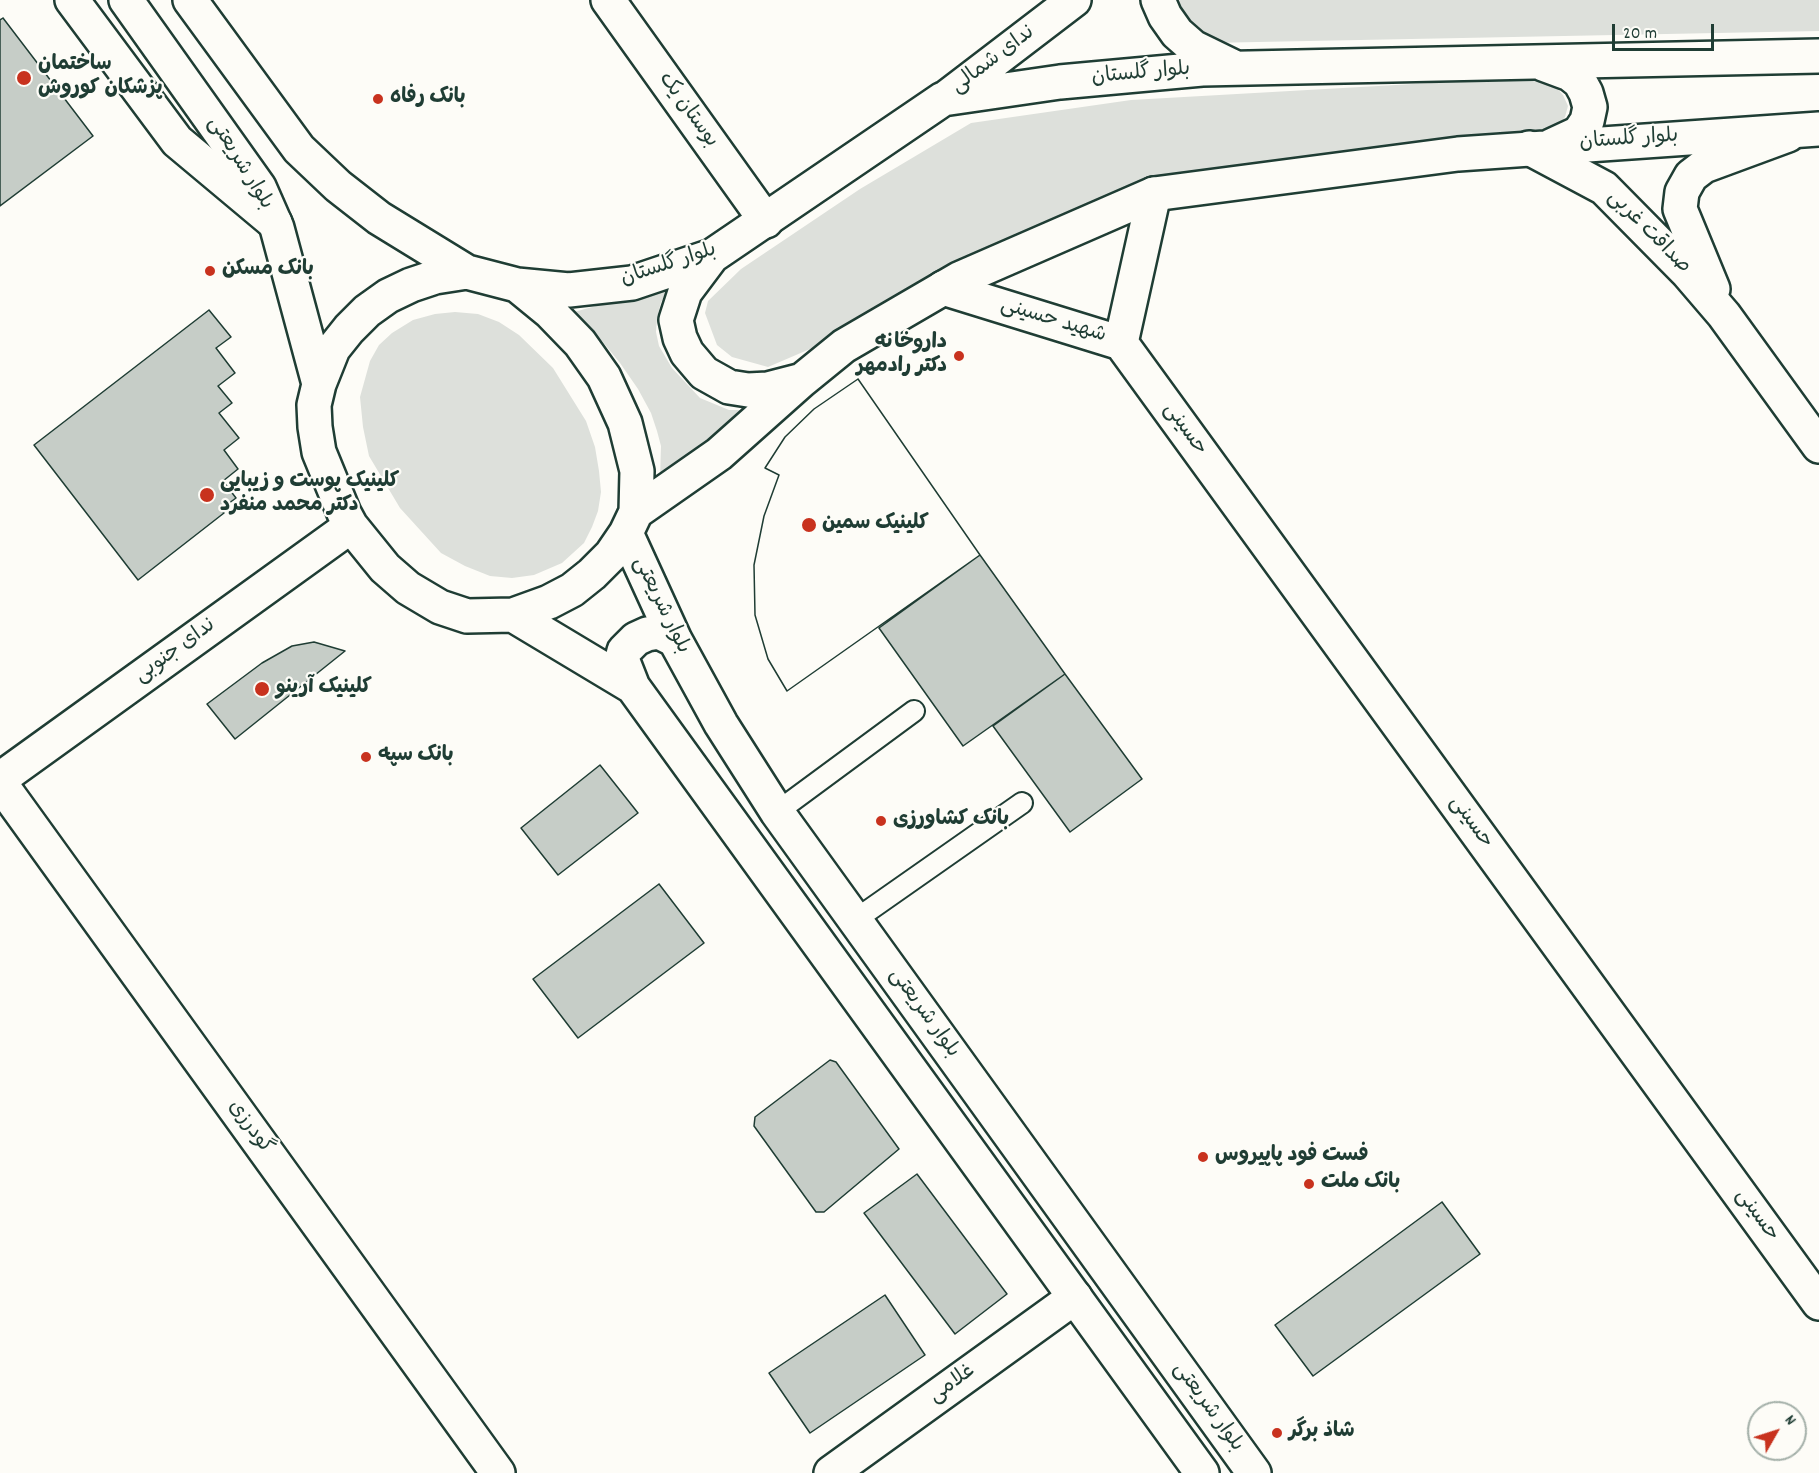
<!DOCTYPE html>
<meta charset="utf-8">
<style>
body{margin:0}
#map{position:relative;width:1819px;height:1473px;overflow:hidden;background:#fdfcf7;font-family:Dekko,sans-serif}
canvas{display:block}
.north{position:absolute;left:1747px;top:1401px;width:60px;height:60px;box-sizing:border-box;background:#fdfcf7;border:2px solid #a4b0a9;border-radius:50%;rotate:51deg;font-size:16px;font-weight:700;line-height:24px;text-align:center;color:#1f3d34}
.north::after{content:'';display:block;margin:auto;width:21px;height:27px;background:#c8321e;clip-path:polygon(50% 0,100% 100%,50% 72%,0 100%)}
.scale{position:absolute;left:1612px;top:24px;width:102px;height:27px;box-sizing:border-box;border:3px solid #1f3d34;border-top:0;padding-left:8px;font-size:18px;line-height:21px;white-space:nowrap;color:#1f3d34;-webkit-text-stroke:4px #fdfcf7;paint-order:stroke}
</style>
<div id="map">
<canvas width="1819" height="1473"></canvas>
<div class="north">N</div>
<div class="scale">20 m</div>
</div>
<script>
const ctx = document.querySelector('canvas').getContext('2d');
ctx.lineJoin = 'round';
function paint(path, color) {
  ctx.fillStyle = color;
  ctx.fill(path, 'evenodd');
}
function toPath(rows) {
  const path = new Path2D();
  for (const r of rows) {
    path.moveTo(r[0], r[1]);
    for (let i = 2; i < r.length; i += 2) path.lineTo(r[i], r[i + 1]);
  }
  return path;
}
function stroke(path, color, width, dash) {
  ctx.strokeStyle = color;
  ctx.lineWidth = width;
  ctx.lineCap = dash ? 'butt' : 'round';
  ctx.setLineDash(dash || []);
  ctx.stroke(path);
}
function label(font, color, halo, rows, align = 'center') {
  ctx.font = font + ' Dekko,"Playpen Sans Arabic",sans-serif';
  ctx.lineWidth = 4.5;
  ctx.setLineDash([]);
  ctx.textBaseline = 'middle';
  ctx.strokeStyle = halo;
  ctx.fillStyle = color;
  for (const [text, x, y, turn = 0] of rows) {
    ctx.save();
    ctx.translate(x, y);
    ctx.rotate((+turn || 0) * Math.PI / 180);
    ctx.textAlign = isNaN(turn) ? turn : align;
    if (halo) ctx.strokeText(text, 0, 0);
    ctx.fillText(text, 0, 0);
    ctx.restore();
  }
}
paint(toPath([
 [1175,0,1819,0,1819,31,1207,43,1182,26],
 [1537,77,1555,86,1563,95,1568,106,1565,117,1553,132,1152,179,873,311,810,349,768,367,732,357,717,345,705,313,708,301,741,269,860,189,971,123,1131,100],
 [671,285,661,302,657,318,656,332,659,346,672,368,700,398,729,410,749,410,660,479,661,446,657,431,651,413,638,389,620,363,602,341,567,314],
 [455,312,478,314,499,322,519,335,553,368,586,421,595,447,599,471,601,492,598,511,592,527,584,543,562,563,534,575,512,578,490,576,465,566,441,553,400,508,369,456,363,427,360,397,370,361,379,345,392,333,413,320,435,314]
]), '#dde0db');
const building = toPath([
 [3,18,93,136,0,206,0,20,3,18],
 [209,310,231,337,216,348,235,373,218,386,232,403,219,413,239,438,224,450,238,469,223,481,236,498,221,509,224,513,138,580,34,445,209,310],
 [858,379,980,555,787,691,768,659,755,615,754,565,764,516,779,475,765,468,785,437,814,409,858,379],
 [858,379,980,555,787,691,768,659,755,615,754,565,764,516,779,475,765,468,785,437,814,409,858,379],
 [980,555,1065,674,963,746,879,628,980,555],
 [314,642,345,651,235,739,207,704,262,663,292,646,314,642],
 [1065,674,1142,779,1070,832,993,726,1065,674],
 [600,765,638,813,558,875,521,828,600,765],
 [659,884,704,943,578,1038,533,979,659,884],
 [830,1060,836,1062,899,1149,824,1212,816,1212,754,1126,755,1117,830,1060],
 [917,1174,1007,1294,955,1334,864,1213,917,1174],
 [1442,1202,1480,1254,1313,1376,1275,1325,1442,1202],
 [885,1295,925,1355,810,1433,769,1373,885,1295]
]);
paint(building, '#c6cdc7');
stroke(building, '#1f3d34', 1.5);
const lane = toPath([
 [777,812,914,711],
 [855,920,1022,803]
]);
const street = toPath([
 [72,0,177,141,275,223],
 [608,0,766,221],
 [1529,148,1604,188,1688,273,1724,315,1819,446],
 [943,288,1121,343],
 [1713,289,1680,209,1682,192,1691,176,1704,166,1788,135],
 [1121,343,1819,1303],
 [1121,343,1154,194],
 [0,783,498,1473],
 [831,1473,1075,1297]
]);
const secondary = toPath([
 [126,0,259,187,277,228,319,384],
 [190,0,299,149,338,186,379,218,467,272],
 [1158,0,1165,16,1177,33,1193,47,1234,67],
 [1543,64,1570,74,1580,82,1586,93,1590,107,1587,121,1579,133,1551,146],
 [947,97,1074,0],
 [712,256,685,292,676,320,680,338,687,353,704,373,729,387,748,390,768,389,799,381],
 [467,272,517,285,550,312,580,343,604,377,625,423,637,471,636,512,626,533,611,555,592,574,572,590,549,602,513,615,467,616,440,607,408,588,385,568,351,526,344,513,319,452,315,427,314,405,319,384,333,349,349,329,367,311,388,296,411,285,435,277,467,272],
 [517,285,569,290,632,283,712,256,943,99,1060,82,1202,69,1819,56],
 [636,512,719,454,801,381,844,346,959,279,1154,194,1458,154,1819,129],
 [626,533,675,640,721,724,777,812,1254,1473],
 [513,615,633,687,1202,1473],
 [633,687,622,659,624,651,636,639,647,634,659,632,675,640],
 [0,779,351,526]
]);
stroke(lane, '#1f3d34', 24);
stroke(street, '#1f3d34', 38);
stroke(secondary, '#1f3d34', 38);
stroke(lane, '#fdfcf7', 20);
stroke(street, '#fdfcf7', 33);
stroke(secondary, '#fdfcf7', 33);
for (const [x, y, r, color] of [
 [24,78,8,"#c8321e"],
 [378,99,6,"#c8321e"],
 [210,271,6,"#c8321e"],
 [959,356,6,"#c8321e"],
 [207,495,8,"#c8321e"],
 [809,525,8,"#c8321e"],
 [262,689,8,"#c8321e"],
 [366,757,6,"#c8321e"],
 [881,821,6,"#c8321e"],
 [1203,1157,6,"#c8321e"],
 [1309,1184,6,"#c8321e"],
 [1277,1433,6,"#c8321e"]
]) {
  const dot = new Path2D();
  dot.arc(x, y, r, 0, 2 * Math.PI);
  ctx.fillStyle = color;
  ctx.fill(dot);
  stroke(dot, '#fdfcf7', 2);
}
label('21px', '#1f3d34', '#fdfcf7', [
 ["ندای شمالی",994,61,-37],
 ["بلوار گلستان",1141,75,-5],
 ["بوستان یک",687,111,54],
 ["بلوار گلستان",1629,141,-4],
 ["بلوار شریعتی",239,164,58],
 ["صداقت غربی",1648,233,45],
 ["بلوار گلستان",669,266,-18],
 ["شهید حسینی",1053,322,17],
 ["حسینی",1184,430,54],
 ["بلوار شریعتی",660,606,64],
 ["ندای جنوبی",176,652,-36],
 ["حسینی",1470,823,54],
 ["بلوار شریعتی",923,1014,54],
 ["گودرزی",249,1128,54],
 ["حسینی",1756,1216,54],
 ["غلامی",953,1385,-36],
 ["بلوار شریعتی",1207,1408,54]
]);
label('bold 21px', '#1f3d34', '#fdfcf7', [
 ["ساختمان",38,66],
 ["پزشکان کوروش",38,90],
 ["بانک رفاه",390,99],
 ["بانک مسکن",222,271],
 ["داروخانه",947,344,"right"],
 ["دکتر رادمهر",947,368,"right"],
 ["کلینیک پوست و زیبایی",220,483],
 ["دکتر محمد منفرد",220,507],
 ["کلینیک سمین",822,525],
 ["کلینیک آرینو",276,689],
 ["بانک سپه",378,757],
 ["بانک کشاورزی",893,821],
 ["فست فود پاپیروس",1215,1157],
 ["بانک ملت",1321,1184],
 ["شاذ برگر",1289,1433]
], 'left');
</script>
